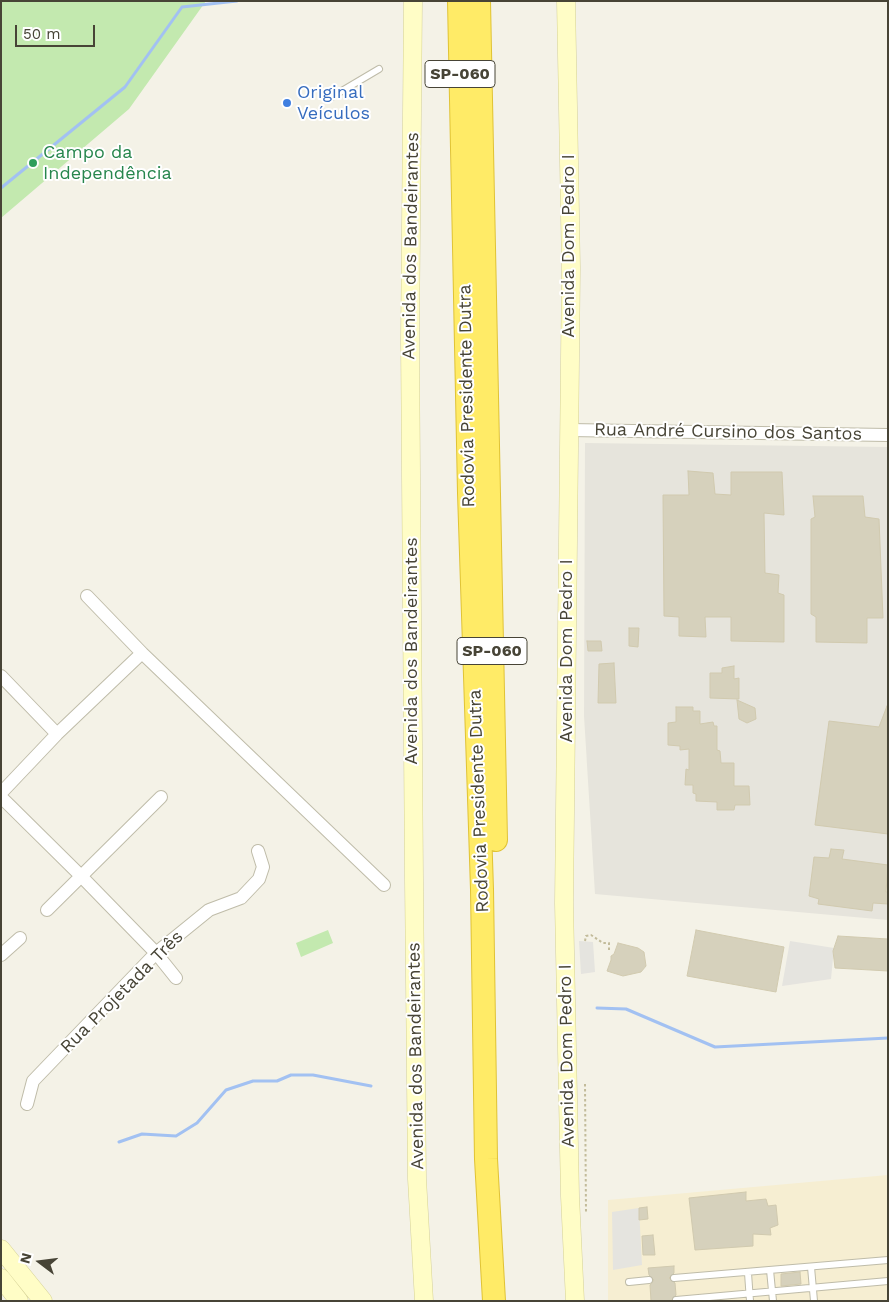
<!DOCTYPE html>
<meta charset="utf-8">
<style>
body{margin:0}
#map{position:relative;width:889px;height:1302px;overflow:hidden;background:#f4f2e7;font-family:"Work Sans",sans-serif}
canvas{display:block}
.frame{position:absolute;inset:0;border:2px solid #474436;pointer-events:none}
.north{position:absolute;left:15px;top:1237px;width:50px;height:50px;-webkit-text-stroke:4px #fff;paint-order:stroke;rotate:285deg;font-size:14px;font-weight:700;line-height:20px;text-align:center;color:#474436}
.north::after{content:'';display:block;margin:auto;width:18px;height:22px;background:#474436;clip-path:polygon(50% 0,100% 100%,50% 72%,0 100%)}
.scale{position:absolute;left:15px;top:25px;width:80px;height:22px;box-sizing:border-box;border:2px solid #474436;border-top:0;padding-left:6px;font-size:15px;line-height:18px;white-space:nowrap;color:#474436;-webkit-text-stroke:4px #fff;paint-order:stroke}
</style>
<div id="map">
<canvas width="889" height="1302"></canvas>
<div class="frame"></div>
<div class="north">N</div>
<div class="scale">50 m</div>
</div>
<script>
const ctx = document.querySelector('canvas').getContext('2d');
ctx.lineJoin = 'round';
function paint(path, color) {
  ctx.fillStyle = color;
  ctx.fill(path, 'evenodd');
}
function toPath(rows) {
  const path = new Path2D();
  for (const r of rows) {
    path.moveTo(r[0], r[1]);
    for (let i = 2; i < r.length; i += 2) path.lineTo(r[i], r[i + 1]);
  }
  return path;
}
function stroke(path, color, width, dash) {
  ctx.strokeStyle = color;
  ctx.lineWidth = width;
  ctx.lineCap = dash ? 'butt' : 'round';
  ctx.setLineDash(dash || []);
  ctx.stroke(path);
}
function label(font, color, halo, rows, align = 'center') {
  ctx.font = font + ' "Work Sans",sans-serif';
  ctx.lineWidth = 4;
  ctx.setLineDash([]);
  ctx.textBaseline = 'middle';
  ctx.strokeStyle = halo;
  ctx.fillStyle = color;
  for (const [text, x, y, turn = 0] of rows) {
    ctx.save();
    ctx.translate(x, y);
    ctx.rotate((+turn || 0) * Math.PI / 180);
    ctx.textAlign = isNaN(turn) ? turn : align;
    if (halo) ctx.strokeText(text, 0, 0);
    ctx.fillText(text, 0, 0);
    ctx.restore();
  }
}
paint(toPath([
 [888,1175,888,1301,608,1301,608,1200]
]), '#f6eed2');
paint(toPath([
 [585,443,888,447,888,920,595,894,584,716]
]), '#e6e4dc');
paint(toPath([
 [1,1,206,1,129,109,1,218],
 [328,930,333,943,301,957,296,943]
]), '#c3e9af');
paint(toPath([
 [579,941,593,942,595,972,581,974],
 [790,941,834,948,831,979,782,986],
 [639,1208,642,1265,613,1270,612,1212]
]), '#e5e4df');
stroke(toPath([
 [1,188,125,87,182,7,237,1],
 [597,1008,626,1009,715,1047,888,1038],
 [119,1142,142,1134,176,1136,197,1123,226,1090,253,1081,277,1081,291,1075,313,1075,371,1086]
]), '#a2c1f2', 3);
const building = toPath([
 [688,471,713,473,715,494,731,495,731,472,782,472,784,515,764,513,765,573,779,575,778,593,784,595,784,642,731,641,731,617,705,617,706,637,679,636,679,617,664,616,663,495,689,495,688,471],
 [813,496,863,496,865,517,879,519,883,618,867,618,867,643,816,642,816,617,811,614,811,519,815,517,813,496],
 [629,628,639,628,638,647,629,646,629,628],
 [587,641,601,641,602,651,588,651,587,641],
 [614,663,616,703,598,703,599,664,614,663],
 [734,666,734,679,739,678,739,699,710,698,710,673,722,673,722,668,734,666],
 [737,700,755,708,756,719,747,723,739,719,737,700],
 [887,706,888,834,815,825,829,721,879,727,887,706],
 [676,707,693,707,693,711,700,711,700,724,713,722,714,726,717,726,717,750,720,751,721,763,734,763,734,786,749,786,750,805,735,805,734,810,717,810,717,802,696,801,696,794,693,793,693,785,685,785,686,769,689,770,689,749,680,750,680,746,668,745,668,723,676,722,676,707],
 [831,849,844,850,842,859,888,865,886,892,888,892,888,904,873,903,872,911,818,904,819,899,809,896,814,857,829,858,831,849],
 [696,930,784,947,776,992,687,976,696,930],
 [838,936,888,939,888,971,835,968,833,951,838,936],
 [618,943,638,948,644,952,646,966,641,972,623,976,607,971,611,960,611,956,614,954,618,943],
 [746,1192,746,1201,766,1199,768,1206,776,1205,778,1225,770,1228,771,1235,753,1234,753,1246,695,1250,689,1198,746,1192],
 [647,1207,648,1219,639,1220,639,1208,647,1207],
 [653,1235,655,1255,643,1255,642,1236,653,1235],
 [674,1266,674,1273,669,1278,675,1283,676,1295,671,1301,651,1301,650,1285,654,1280,649,1275,648,1268,674,1266],
 [800,1272,801,1284,781,1286,781,1274,800,1272]
]);
paint(building, '#d6d1bc');
stroke(building, '#d1caaf', 1);
const lane = toPath([
 [330,98,379,69],
 [811,1267,814,1301],
 [770,1270,773,1301],
 [748,1273,750,1301],
 [674,1278,888,1260],
 [629,1282,649,1280],
 [676,1300,888,1281]
]);
const street = toPath([
 [569,430,888,435],
 [87,596,142,653,384,885],
 [1,676,57,734],
 [1,793,57,734,142,653],
 [1,797,81,876,156,953,176,978],
 [47,910,161,797],
 [1,955,20,938],
 [27,1104,33,1081,156,953,209,910,241,898,259,879,263,867,258,851]
]);
const secondary = toPath([
 [413,1,410,340,414,880,417,1179,424,1301],
 [566,1,571,268,564,903,570,1196,575,1301],
 [1,1249,43,1301],
 [1,1278,19,1301]
]);
const highway = toPath([
 [459,1,469,493,482,889,486,1159,494,1301],
 [479,1,496,840]
]);
stroke(lane, '#bfbca9', 8);
stroke(street, '#bfbca9', 14);
stroke(secondary, '#d5d196', 19);
stroke(highway, '#e0c335', 24);
stroke(toPath([
 [585,941,586,936,591,935,603,943,609,943,609,951],
 [585,1084,586,1213]
]), '#c2bb9a', 2, [2.5, 2.5]);
stroke(lane, '#fff', 6);
stroke(street, '#fff', 12);
stroke(secondary, '#fffdc6', 18);
stroke(highway, '#ffeb67', 22);
for (const [x, y, r, color] of [
 [287,103,5,"#3f7fe0"],
 [33,163,5,"#2e9e5b"]
]) {
  const dot = new Path2D();
  dot.arc(x, y, r, 0, 2 * Math.PI);
  ctx.fillStyle = color;
  ctx.fill(dot);
  stroke(dot, '#fff', 2);
}
for (const [x, y, w] of [
 [460,74,70],
 [492,651,70]
]) {
  const box = new Path2D();
  box.roundRect(x - w / 2, y - 13.5, w, 27, 4);
  ctx.fillStyle = '#fff';
  ctx.fill(box);
  stroke(box, '#474436', 1);
}
label('bold 16px', '#474436', null, [
 ["SP-060",460,74],
 ["SP-060",492,651]
]);
label('18px', '#366cbe', '#fff', [
 ["Original",297,93],
 ["Veículos",297,114]
], 'left');
label('18px', '#27864d', '#fff', [
 ["Campo da",43,153],
 ["Independência",43,174]
], 'left');
label('18px', '#474436', '#fff', [
 ["Avenida dos Bandeirantes",411,246,-89],
 ["Avenida Dom Pedro I",569,246,-90],
 ["Rodovia Presidente Dutra",467,396,-91],
 ["Rua André Cursino dos Santos",728,432,1],
 ["Avenida dos Bandeirantes",412,651,-90],
 ["Avenida Dom Pedro I",567,651,-90],
 ["Rodovia Presidente Dutra",479,801,-92],
 ["Rua Projetada Três",122,992,-45],
 ["Avenida dos Bandeirantes",416,1056,-91],
 ["Avenida Dom Pedro I",567,1056,-91]
]);
</script>
